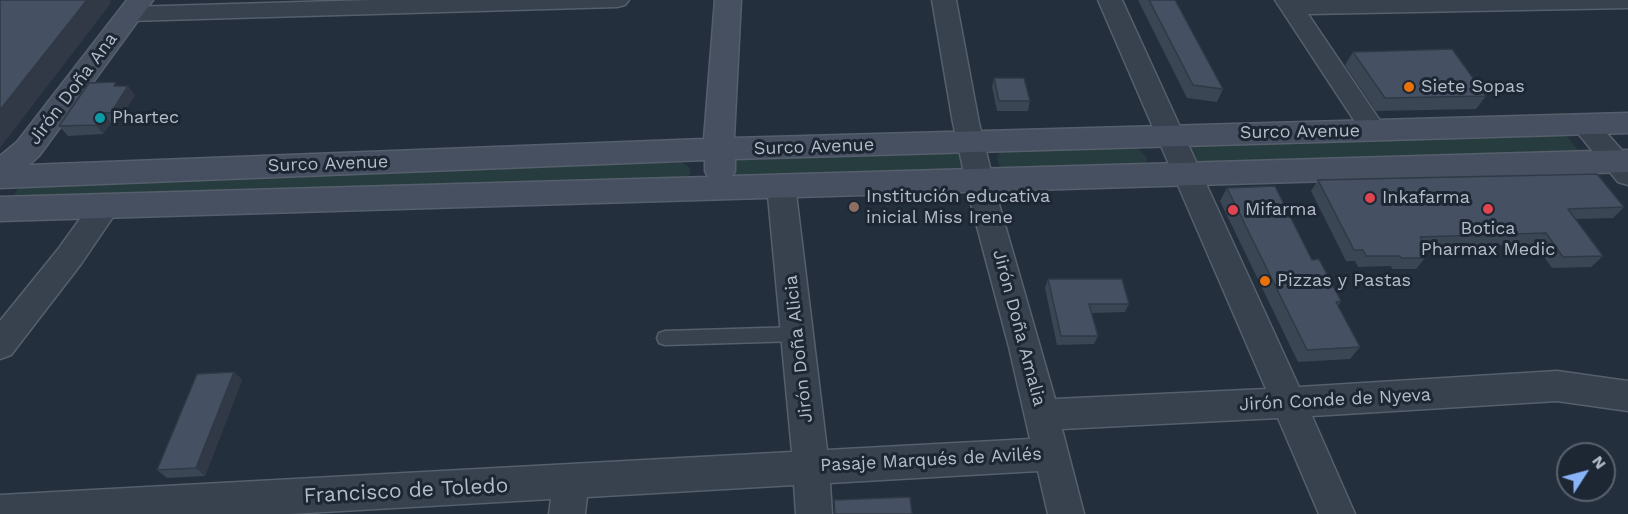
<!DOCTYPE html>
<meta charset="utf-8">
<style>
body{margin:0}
#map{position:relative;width:1628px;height:514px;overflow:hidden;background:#242f3e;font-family:"Work Sans",sans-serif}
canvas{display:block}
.north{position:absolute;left:1556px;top:442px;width:60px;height:60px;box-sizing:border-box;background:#1d2633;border:2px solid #59626f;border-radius:50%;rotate:54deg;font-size:16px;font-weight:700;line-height:24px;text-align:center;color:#b4bcc9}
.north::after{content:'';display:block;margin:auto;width:21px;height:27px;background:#8ab4f8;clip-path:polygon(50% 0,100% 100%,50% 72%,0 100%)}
</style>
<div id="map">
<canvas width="1628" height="514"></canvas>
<div class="north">N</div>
</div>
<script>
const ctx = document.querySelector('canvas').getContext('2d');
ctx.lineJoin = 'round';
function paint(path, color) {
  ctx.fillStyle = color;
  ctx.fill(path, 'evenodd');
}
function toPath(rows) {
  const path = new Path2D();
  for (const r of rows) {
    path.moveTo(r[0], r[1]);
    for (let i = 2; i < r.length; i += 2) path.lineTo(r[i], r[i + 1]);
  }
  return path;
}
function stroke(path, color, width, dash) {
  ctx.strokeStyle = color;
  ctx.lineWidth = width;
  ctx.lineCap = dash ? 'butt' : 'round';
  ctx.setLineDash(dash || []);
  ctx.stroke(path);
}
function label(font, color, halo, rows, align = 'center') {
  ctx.font = font + ' "Work Sans",sans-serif';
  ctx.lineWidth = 6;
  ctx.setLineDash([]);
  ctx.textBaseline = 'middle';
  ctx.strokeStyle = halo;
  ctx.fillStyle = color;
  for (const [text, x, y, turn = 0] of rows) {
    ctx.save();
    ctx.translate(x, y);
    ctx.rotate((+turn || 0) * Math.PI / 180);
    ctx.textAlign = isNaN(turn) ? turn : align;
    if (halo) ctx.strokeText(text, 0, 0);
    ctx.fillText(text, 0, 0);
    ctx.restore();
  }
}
paint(toPath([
 [1563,132,1580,152,1197,165,1189,143],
 [1135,145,1147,158,1146,163,1139,166,1008,172,999,165,997,158,1001,150],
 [954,148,962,155,966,165,961,174,743,181,732,174,733,164,740,157],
 [681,162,690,168,690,175,680,183,17,200,14,195,19,187,31,182]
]), '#263c3f');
const lane = toPath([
 [798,327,804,329,806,334,804,339,798,341,665,345,659,343,657,338,659,333,665,331,798,327]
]);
const street = toPath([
 [372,0,629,0,625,5,617,7,129,21,121,19,117,14,121,9,129,7,372,0],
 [932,0,956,0,979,123,999,204,1055,399,1266,389,1098,0,1122,0,1299,387,1557,371,1628,381,1628,411,1557,401,1312,416,1355,514,1319,514,1278,418,1062,429,1084,514,1048,514,1038,471,830,483,832,514,796,514,794,485,587,497,585,514,549,514,551,499,289,514,0,514,0,495,792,452,767,185,771,178,781,175,791,178,795,185,827,450,1030,439,1009,347,971,204,953,123,932,0],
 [1275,0,1628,0,1628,8,1308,14,1387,131,1383,137,1374,140,1365,137,1275,0],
 [1585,116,1594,119,1628,157,1628,185,1618,182,1576,131,1572,125,1576,119,1585,116],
 [105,195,115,198,119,206,115,214,81,264,11,355,0,359,0,321,59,248,95,198,105,195]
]);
const secondary = toPath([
 [127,0,153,0,39,156,29,165,704,139,715,0,741,0,734,138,1628,113,1628,133,735,159,735,171,732,176,1628,150,1628,172,0,221,0,197,708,177,705,171,705,160,0,188,0,156,17,142,127,0]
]);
stroke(lane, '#565f6c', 3);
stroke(street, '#565f6c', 3);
stroke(secondary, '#565f6c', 3);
paint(lane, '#38414e');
paint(street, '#38414e');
paint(secondary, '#465061');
paint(toPath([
 [1138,0,1175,0,1223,89,1217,102,1187,98],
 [1353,52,1486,96,1476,109,1376,111,1345,65],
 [994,78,1030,101,1028,111,997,111,992,87],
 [119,86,135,95,118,122,111,123,103,134,68,136,59,126],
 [1318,180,1624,207,1613,218,1575,219,1603,256,1591,267,1552,268,1535,244,1426,248,1428,251,1424,255,1425,258,1416,269,1392,269,1391,266,1358,267,1355,261,1346,261,1311,191],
 [1227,188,1312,260,1341,301,1338,306,1360,347,1350,359,1298,362,1220,201],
 [1048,279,1129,304,1125,312,1092,313,1098,336,1094,344,1057,345,1045,288],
 [234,372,242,380,205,476,167,478,157,470]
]), '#3b4654');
paint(toPath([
 [87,0,110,0,111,3,0,148,0,110],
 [128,86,135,95,118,122,111,113],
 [103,113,111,123,103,134,96,125],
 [234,372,242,380,205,476,196,468]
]), '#303945');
const building = toPath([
 [0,0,87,0,0,110,0,0],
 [1149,0,1175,0,1223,89,1193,85,1149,0],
 [1452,49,1486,96,1385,98,1353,52,1452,49],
 [994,78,1024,78,1030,101,999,101,994,78],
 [116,82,114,86,128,86,111,113,103,113,96,125,59,126,89,83,116,82],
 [1597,174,1624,207,1568,209,1603,256,1563,257,1546,233,1420,237,1428,251,1421,251,1425,258,1401,258,1400,256,1366,256,1363,250,1354,250,1318,180,1597,174],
 [1275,186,1312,260,1319,259,1341,301,1336,302,1360,347,1307,350,1227,188,1275,186],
 [1048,279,1122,279,1129,304,1089,304,1098,336,1061,336,1048,279],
 [234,372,196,468,157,470,197,374,234,372],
 [910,497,912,514,835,514,834,500,910,497]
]);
paint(building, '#455162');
stroke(building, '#303945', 1.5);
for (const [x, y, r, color] of [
 [1409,87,6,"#e8710a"],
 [100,118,6,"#0f9aa8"],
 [1370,198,6,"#e0444e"],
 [854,207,6,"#8d6e63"],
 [1488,209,6,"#e0444e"],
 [1233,210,6,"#e0444e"],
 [1265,281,6,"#e8710a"]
]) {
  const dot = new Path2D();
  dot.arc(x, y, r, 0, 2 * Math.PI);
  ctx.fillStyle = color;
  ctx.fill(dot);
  stroke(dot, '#1d2633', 2);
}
label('18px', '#b4bcc9', '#1d2633', [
 ["Siete Sopas",1421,87],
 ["Phartec",112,118],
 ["Institución educativa",866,197],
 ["inicial Miss Irene",866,218],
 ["Inkafarma",1382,198],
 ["Mifarma",1245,210],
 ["Botica",1488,229,"center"],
 ["Pharmax Medic",1488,250,"center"],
 ["Pizzas y Pastas",1277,281]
], 'left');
label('18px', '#b4bcc9', '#1d2633', [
 ["Jirón Doña Ana",73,89,-53],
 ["Surco Avenue",1300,132,-1],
 ["Surco Avenue",814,147,-2],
 ["Surco Avenue",328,164,-2],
 ["Jirón Doña Amalia",1019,328,75],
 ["Jirón Doña Alicia",799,349,-96],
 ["Jirón Conde de Nyeva",1335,400,-3],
 ["Pasaje Marqués de Avilés",931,460,-3]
]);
label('21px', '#b4bcc9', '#1d2633', [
 ["Francisco de Toledo",406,491,-3]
]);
</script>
